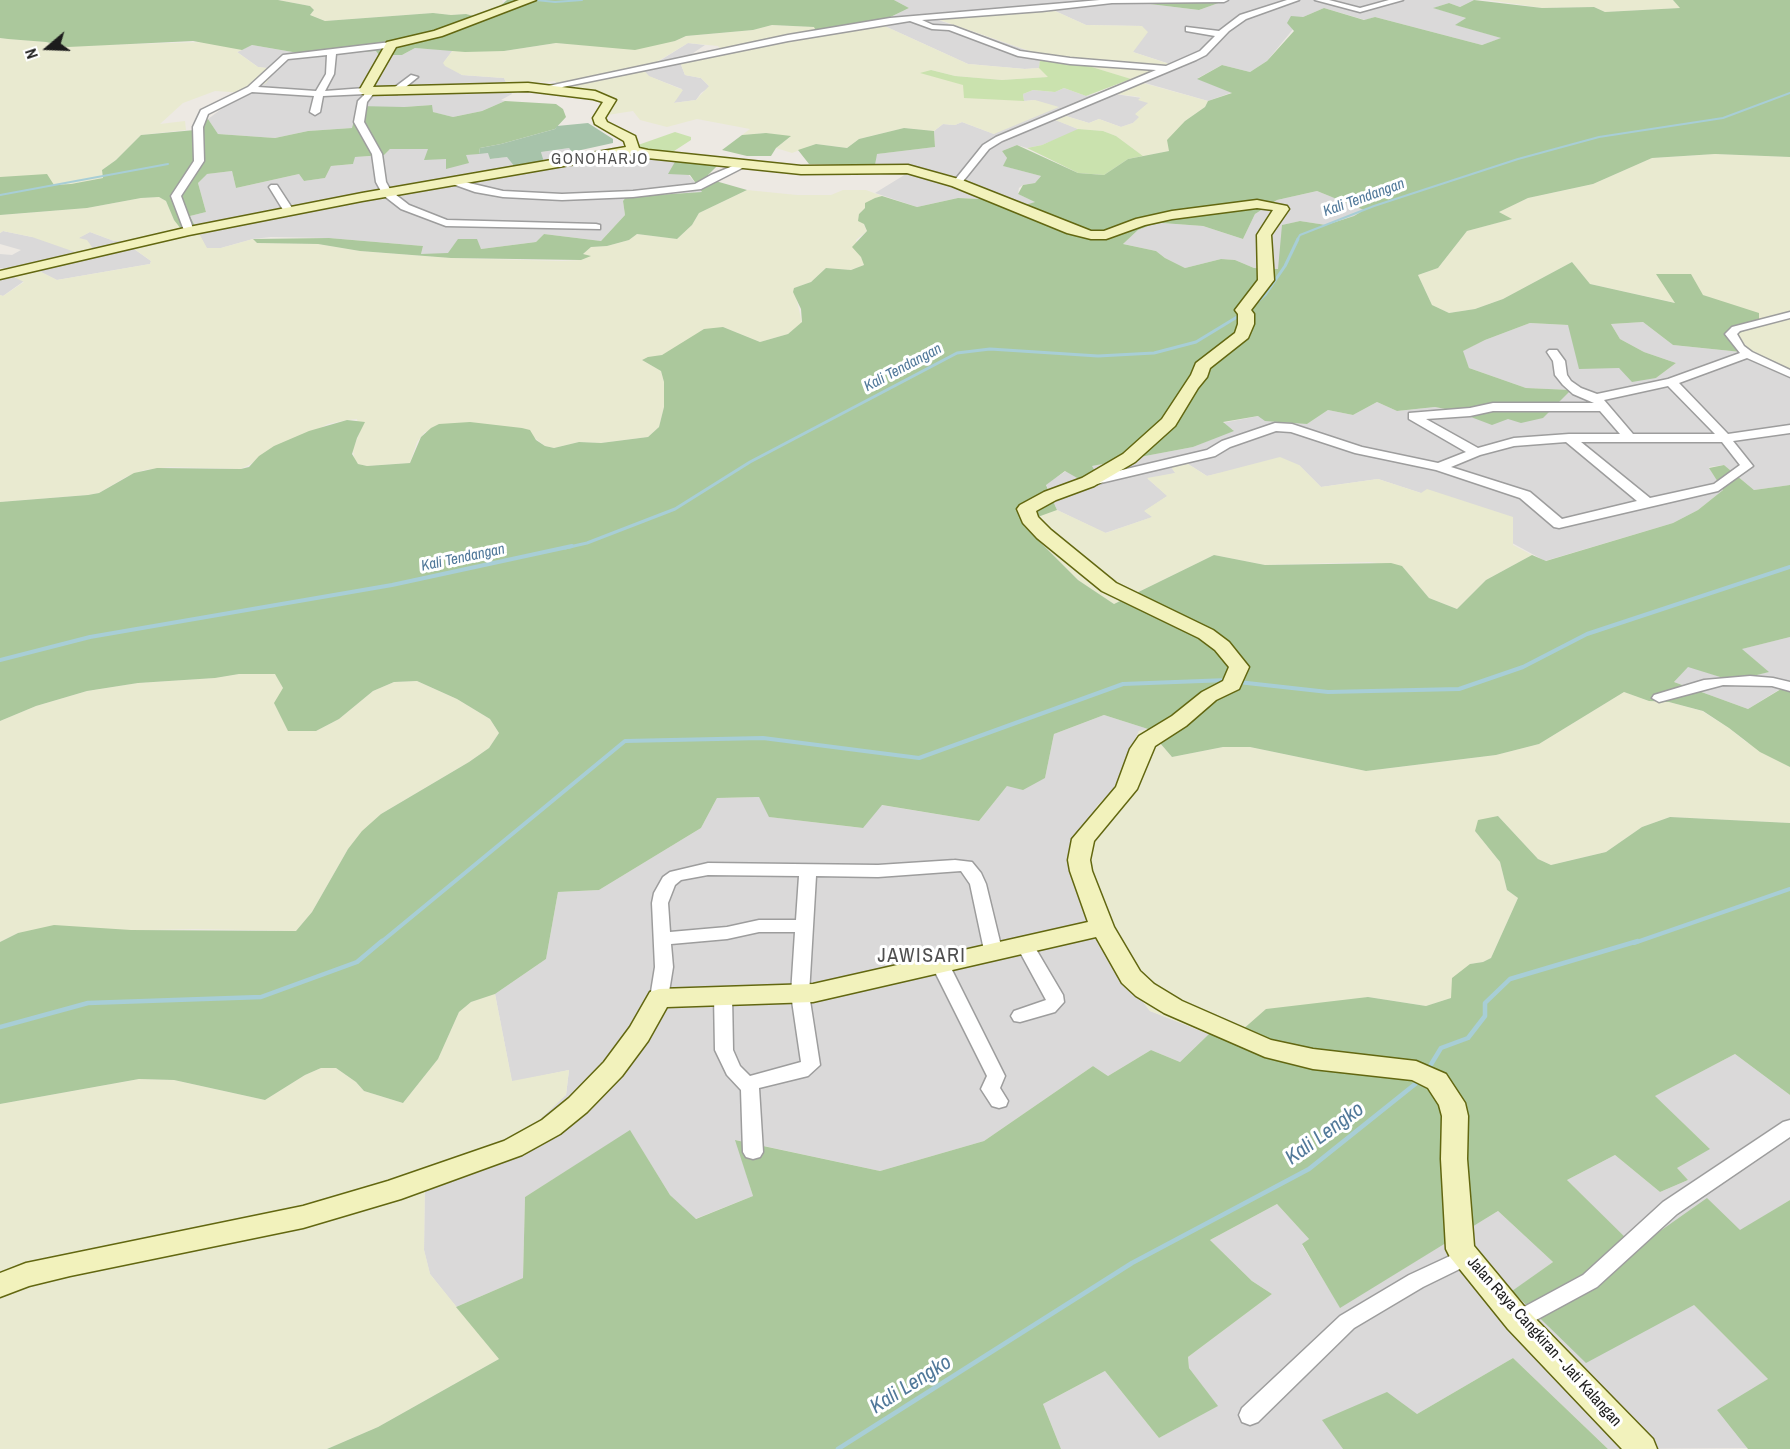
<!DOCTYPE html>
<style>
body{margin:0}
#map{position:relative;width:1790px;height:1449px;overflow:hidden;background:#ede9e3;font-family:"Archivo Narrow",sans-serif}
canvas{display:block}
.north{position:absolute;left:18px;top:18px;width:60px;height:60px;-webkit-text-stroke:4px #fff;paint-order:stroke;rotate:251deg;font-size:16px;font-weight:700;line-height:24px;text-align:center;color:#1c1c1c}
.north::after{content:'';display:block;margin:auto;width:21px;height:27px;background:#1c1c1c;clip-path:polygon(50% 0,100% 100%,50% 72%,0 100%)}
</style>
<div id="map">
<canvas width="1790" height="1449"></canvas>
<div class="north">N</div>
</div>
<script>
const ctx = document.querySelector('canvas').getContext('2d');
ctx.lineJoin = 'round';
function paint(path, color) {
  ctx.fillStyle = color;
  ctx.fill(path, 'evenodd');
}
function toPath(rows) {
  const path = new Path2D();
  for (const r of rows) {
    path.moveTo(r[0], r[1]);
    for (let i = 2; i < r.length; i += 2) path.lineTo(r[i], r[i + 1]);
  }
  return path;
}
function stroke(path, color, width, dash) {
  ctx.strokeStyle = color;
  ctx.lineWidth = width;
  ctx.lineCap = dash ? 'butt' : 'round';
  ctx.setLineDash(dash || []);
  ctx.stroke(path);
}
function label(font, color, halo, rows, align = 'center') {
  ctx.font = font + ' "Archivo Narrow",sans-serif';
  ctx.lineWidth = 6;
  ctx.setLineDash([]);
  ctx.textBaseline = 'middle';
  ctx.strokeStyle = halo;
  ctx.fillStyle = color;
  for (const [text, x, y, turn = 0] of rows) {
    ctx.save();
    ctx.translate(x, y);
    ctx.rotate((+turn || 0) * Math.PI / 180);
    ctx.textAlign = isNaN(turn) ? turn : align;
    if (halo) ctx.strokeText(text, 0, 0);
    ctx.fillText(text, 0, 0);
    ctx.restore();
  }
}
paint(toPath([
 [894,0,1117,0,1199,10,1227,0,1474,0,1460,7,1449,3,1434,8,1466,18,1456,25,1502,38,1482,45,1375,17,1365,20,1324,8,1303,17,1267,61,1250,72,1222,65,1198,78,1233,92,1208,101,1131,79,1167,63,1133,52,1142,26,1086,25,1055,11,938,20,1041,55,1039,68,1025,69,968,64,878,23,909,8],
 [688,43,705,45,680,62,685,75,701,78,710,87,701,93,696,100,673,103,682,89,648,76,639,66,656,63],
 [252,45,310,55,377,50,379,55,402,55,415,48,453,50,444,62,462,75,504,78,512,94,501,100,505,101,482,111,453,117,432,112,431,105,404,107,352,128,308,131,275,138,218,134,208,119,275,69,258,67,237,52],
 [1064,88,1086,96,1101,92,1142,98,1149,103,1136,114,1140,117,1133,123,1121,127,1099,119,1089,123,1066,116,1056,120,1078,129,1075,132,1042,145,1027,148,1017,145,1002,151,1007,158,1004,166,1041,176,1035,183,1023,185,1019,188,1018,194,1036,202,1015,208,980,199,958,198,917,207,875,193,906,174,887,172,875,165,876,154,935,147,934,131,943,124,955,125,962,122,994,134,1035,100,1024,101,1023,94,1033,90,1055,92],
 [569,148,578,162,606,165,618,154,676,160,703,192,626,197,623,201,625,215,601,241,544,234,536,242,481,249,459,239,448,254,421,254,423,246,329,238,271,237,253,239,221,248,206,248,190,216,206,212,198,183,206,174,232,171,236,188,299,174,304,181,325,178,331,166,353,164,354,157,384,155,390,149,428,149,447,159,446,168,466,154,489,153,490,159,507,157,544,162,541,152],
 [1317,191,1365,210,1354,216,1326,225,1300,221,1283,225,1279,269,1254,268,1235,260,1221,259,1185,268,1165,258,1156,251,1123,244,1138,230,1151,225,1162,223,1203,226,1243,239,1255,214,1277,200],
 [3,231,32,237,78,238,90,232,114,241,123,241,151,261,150,264,57,280,39,271,15,277,24,281,3,296,0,295,0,271,7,269,0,268,0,254,12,255,21,250,0,244,0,233],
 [1643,322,1673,345,1741,352,1790,377,1790,485,1754,490,1724,465,1709,467,1723,490,1698,510,1673,523,1545,561,1421,493,1378,479,1321,487,1299,465,1239,469,1207,476,1188,464,1172,468,1176,473,1148,479,1168,496,1145,511,1153,517,1105,533,1057,510,1046,484,1066,471,1095,472,1091,466,1193,447,1233,430,1222,423,1259,416,1307,424,1328,410,1353,415,1377,402,1397,411,1435,407,1455,411,1570,390,1526,388,1469,368,1462,351,1485,340,1530,323,1568,325,1619,368,1656,378,1676,363,1644,352,1620,339,1611,324],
 [1790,637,1790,689,1785,686,1748,709,1674,682,1688,666,1733,681,1768,672,1741,649],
 [1104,715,1148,729,1139,731,1113,790,1097,806,1082,904,1101,946,1150,1011,1209,1034,1180,1062,1151,1050,1108,1076,1093,1066,984,1141,880,1171,736,1140,753,1196,695,1219,670,1195,630,1131,525,1197,523,1278,456,1307,430,1274,424,1250,425,1170,566,1095,569,1070,512,1082,495,994,546,959,558,892,599,890,701,828,717,798,759,797,770,817,862,828,881,805,979,821,1007,786,1045,778,1054,734],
 [1735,1054,1790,1095,1790,1200,1740,1231,1636,1249,1567,1180,1615,1155,1660,1192,1688,1180,1676,1168,1709,1148,1654,1096],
 [1277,1204,1309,1239,1302,1245,1340,1307,1498,1211,1553,1262,1513,1291,1694,1305,1768,1379,1748,1448,1608,1449,1513,1358,1417,1414,1323,1419,1343,1449,1061,1449,1043,1404,1105,1371,1159,1438,1217,1406,1189,1368,1188,1357,1272,1294,1252,1281,1210,1240]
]), '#dad9d9');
paint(toPath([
 [278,0,502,0,503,2,502,6,484,19,466,14,451,15,433,13,325,21,310,15,314,10,310,6],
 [1488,0,1673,0,1681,8,1605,12,1594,7,1542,8],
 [1055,11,1086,25,1142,26,1148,32,1133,52,1169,64,1132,80,1208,101,1205,107,1185,121,1170,151,1143,156,1116,136,1103,131,1078,129,1055,120,1066,116,1089,123,1099,119,1121,127,1133,123,1139,117,1135,114,1148,103,1138,100,1141,97,1101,92,1130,79,1082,64,1040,60,1041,55,937,19,941,17],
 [878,23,968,64,1025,69,1039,68,1049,77,1002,80,955,76,931,70,922,73,1024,101,1035,100,1059,107,994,134,962,122,955,125,943,124,934,131,904,128,859,139,847,148,816,144,792,153,776,148,790,137,766,133,742,135,750,129,697,119,667,127,640,120,633,111,601,116,612,100,562,88,557,86,555,81,507,85,504,78,462,75,445,66,443,63,453,50,504,51,556,43,615,47,675,41,686,36,753,30,772,25,814,27],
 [688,43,718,46,723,53,701,60,680,62,685,75,701,78,709,86,696,100,674,103,683,90,649,76,640,66,655,63],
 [0,38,46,42,62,46,205,42,242,50,237,52,258,67,276,69,266,83,246,93,215,91,183,103,160,124,185,121,186,130,141,135,116,160,102,170,103,178,71,184,54,185,0,177],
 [1715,154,1790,157,1790,377,1741,352,1724,303,1703,295,1676,303,1590,284,1572,262,1503,299,1475,309,1449,313,1432,305,1418,275,1438,268,1467,231,1511,219,1499,212,1528,198,1593,184,1652,158],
 [747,190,797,195,831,195,843,190,866,190,882,196,875,198,859,214,867,231,856,240,864,265,851,270,826,268,811,282,794,288,802,323,788,334,760,342,723,327,662,355,642,360,661,371,664,382,664,407,659,427,648,437,601,443,579,442,554,448,545,446,522,428,425,432,417,442,410,463,367,466,358,464,354,459,353,449,360,432,357,419,347,420,328,424,241,469,170,467,144,470,126,477,99,493,88,495,0,502,0,295,3,296,24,282,14,277,39,271,57,280,150,264,151,261,123,241,114,241,90,232,79,238,87,240,92,247,91,249,75,252,32,237,3,231,0,233,0,215,87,208,141,198,159,197,166,201,174,220,196,228,207,248,221,248,253,239,257,243,318,244,360,251,451,258,562,261,581,260,590,256,583,254,591,247,607,246,629,240,637,234,677,239,692,225,699,213],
 [1280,457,1299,465,1321,487,1378,479,1421,493,1427,489,1513,517,1513,545,1532,555,1486,580,1457,609,1429,598,1402,566,1369,562,1265,565,1214,555,1114,604,1078,580,1024,526,1035,518,1057,510,1106,533,1152,517,1144,511,1167,496,1147,478,1175,473,1171,467,1188,464,1207,476],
 [239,674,276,674,283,688,316,731,339,719,373,691,394,682,417,681,457,699,490,719,499,733,489,748,469,762,381,814,348,849,312,912,296,931,195,929,18,933,0,942,0,721,36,706,87,691,138,683,215,678],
 [1624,692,1649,701,1669,702,1702,711,1729,728,1745,741,1790,767,1790,823,1670,817,1642,827,1606,852,1551,865,1538,859,1498,816,1475,831,1500,862,1507,890,1518,898,1491,958,1483,962,1470,964,1451,998,1426,1006,1368,997,1241,1031,1209,1034,1150,1011,1101,946,1082,904,1072,853,1097,806,1113,790,1139,731,1148,729,1172,757,1223,747,1250,747,1366,771,1496,755,1539,744],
 [495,994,512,1081,569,1070,566,1095,530,1129,425,1170,424,1250,430,1274,499,1359,378,1427,327,1449,0,1449,0,1104,139,1079,174,1080,265,1100,305,1075,321,1068,336,1068,356,1082,364,1091,403,1103,438,1059,459,1012,471,1002]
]), '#e9ead0');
paint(toPath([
 [1040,60,1082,64,1131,79,1086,96,1064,88,1055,92,1033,90,1023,94,1024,101,964,98,963,85,920,73,931,70,955,76,1002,80,1048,77,1039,68],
 [1078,129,1103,131,1116,136,1143,156,1128,159,1104,175,1078,173,1027,148,1042,145],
 [675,132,691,137,691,140,671,153,653,153,639,148,638,145]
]), '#cae2ae');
paint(toPath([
 [0,0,278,0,310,6,314,10,310,15,325,21,433,13,451,15,466,14,485,19,507,0,894,0,909,8,878,23,818,35,814,27,772,25,753,30,686,36,675,41,635,50,556,43,504,51,465,52,415,48,402,55,379,55,376,51,310,55,252,45,242,50,193,41,68,47,46,42,8,39,0,38],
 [1117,0,1227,0,1199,10],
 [1474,0,1542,8,1594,7,1605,12,1680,8,1673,0,1790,0,1790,157,1715,154,1652,158,1593,184,1528,198,1499,212,1512,219,1467,231,1438,268,1418,275,1432,305,1449,313,1475,309,1503,299,1572,262,1590,284,1675,303,1656,274,1691,274,1703,295,1759,313,1759,325,1737,334,1741,352,1673,345,1643,322,1611,324,1620,339,1644,352,1676,363,1656,378,1632,382,1619,368,1579,369,1568,325,1530,323,1485,340,1463,351,1469,368,1526,388,1571,390,1543,418,1521,423,1508,419,1492,425,1455,411,1435,407,1397,411,1377,402,1353,415,1328,410,1307,424,1265,421,1258,416,1223,422,1234,431,1193,447,1092,466,1096,473,1079,479,1065,471,1046,485,1057,510,1035,518,1024,526,1078,580,1114,604,1214,555,1265,565,1391,563,1402,566,1429,598,1457,609,1486,580,1532,555,1546,561,1673,523,1698,510,1723,490,1709,468,1724,465,1754,490,1790,485,1790,637,1742,649,1769,672,1733,681,1688,667,1674,682,1748,709,1786,686,1790,689,1790,767,1760,752,1729,728,1703,711,1669,702,1649,701,1624,692,1539,744,1496,755,1366,771,1250,747,1223,747,1172,757,1148,729,1104,715,1054,734,1045,778,1023,790,1007,786,979,821,882,805,863,828,769,817,759,797,717,798,701,828,599,890,558,892,546,959,495,994,471,1002,459,1012,438,1059,403,1103,364,1091,356,1082,336,1068,321,1068,305,1075,265,1100,174,1080,139,1079,0,1104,0,942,18,933,54,925,131,930,296,931,312,912,348,849,362,831,381,814,469,762,489,748,499,733,490,719,457,699,417,681,394,682,373,691,339,719,316,731,288,731,274,703,283,688,275,674,239,674,215,678,138,683,87,691,36,706,0,721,0,502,88,495,99,493,134,473,157,468,241,469,249,467,259,456,274,446,309,431,347,420,365,422,357,438,352,454,358,464,367,466,410,463,421,437,431,428,439,424,470,422,522,428,530,430,536,440,545,446,554,448,579,442,601,443,648,437,659,427,664,407,664,382,661,371,642,360,648,357,662,355,704,329,723,327,760,342,788,334,802,322,801,309,793,292,794,288,811,282,826,268,851,270,864,265,861,257,852,247,867,231,864,224,858,221,859,214,865,208,865,203,875,198,882,196,917,207,958,198,980,199,1015,208,1035,202,1018,194,1023,185,1035,183,1041,176,1003,166,1007,158,1002,151,1017,145,1078,173,1104,175,1128,159,1169,151,1167,140,1185,121,1205,107,1208,101,1232,93,1197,79,1222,65,1250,72,1267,61,1294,31,1287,23,1291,16,1303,17,1324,8,1364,20,1375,17,1482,45,1501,38,1455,25,1466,18,1433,8,1449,3,1460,7],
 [1317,191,1364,210,1354,216,1326,225,1300,221,1282,225,1278,269,1254,268,1235,260,1221,259,1185,268,1165,258,1156,251,1123,244,1138,230,1151,225,1162,223,1203,226,1243,239,1255,214,1277,200],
 [505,101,556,104,563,109,566,117,555,129,501,144,480,148,479,154,466,155,469,163,446,169,446,159,424,160,428,149,390,149,384,155,355,157,353,164,331,166,325,178,304,181,299,174,236,188,232,171,207,174,198,183,206,212,190,216,196,228,181,229,174,220,166,201,159,197,141,198,87,208,0,215,0,177,47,174,54,185,71,184,103,178,102,170,116,160,141,135,195,130,208,119,218,134,275,138,308,131,352,128,358,106,404,107,432,105,433,112,453,117,482,111],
 [904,128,934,131,935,147,877,154,875,165,809,164,798,150,816,144,847,148,859,139],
 [766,133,791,136,776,148,771,156,747,156,722,150,742,135],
 [676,160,717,166,708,175,719,182,747,190,699,213,692,225,677,239,637,234,629,240,607,246,591,247,583,254,591,256,581,260,451,258,360,251,318,244,257,243,253,239,329,238,423,246,421,254,448,253,458,239,477,239,481,249,536,242,544,234,601,241,625,215,623,201,626,197,702,192,690,175,668,174],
 [1498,816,1538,859,1551,865,1606,852,1642,827,1670,817,1790,823,1790,1095,1735,1054,1655,1096,1710,1149,1677,1168,1688,1180,1660,1192,1615,1155,1567,1180,1636,1248,1707,1198,1740,1230,1790,1200,1790,1449,1748,1449,1717,1410,1768,1379,1694,1305,1586,1363,1512,1291,1553,1262,1498,1211,1340,1308,1302,1244,1309,1239,1277,1204,1210,1240,1252,1281,1272,1294,1188,1357,1189,1368,1218,1406,1159,1438,1105,1371,1043,1404,1061,1449,327,1449,378,1427,499,1359,456,1307,523,1278,525,1197,630,1130,670,1195,696,1219,753,1196,735,1140,880,1171,984,1141,1093,1066,1108,1076,1151,1050,1180,1062,1209,1034,1241,1031,1266,1009,1368,997,1426,1006,1451,998,1452,978,1470,964,1483,962,1491,958,1518,898,1507,890,1500,862,1475,831,1478,820],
 [1513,1358,1608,1449,1343,1449,1322,1420,1387,1392,1417,1414]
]), '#abc89c');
paint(toPath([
 [588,123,613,139,613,143,572,152,569,148,541,152,544,162,515,167,507,157,490,159,488,153,479,154,480,148,501,144,555,129,557,126]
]), '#a7c3aa');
stroke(toPath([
 [536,0,555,2,582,0],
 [0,195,168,164],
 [1297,240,1300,235,1374,206,1518,159,1599,137,1723,118,1790,93]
]), '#a8ced6', 2);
stroke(toPath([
 [1255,304,1265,295,1285,266,1298,239],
 [565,548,587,543,675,509,750,462,957,353,990,349,1098,356,1154,353,1196,342,1242,314]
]), '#a8ced6', 3);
stroke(toPath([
 [0,660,90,637,392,585,572,546],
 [1238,682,1328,692,1459,689,1523,667,1587,634,1790,567],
 [380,943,625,741,763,738,919,758,1123,684,1228,680],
 [1634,943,1790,889]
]), '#a8ced6', 4);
stroke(toPath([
 [0,1027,88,1003,261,997,357,962,382,941],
 [1427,1071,1441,1048,1468,1038,1485,1016,1485,1003,1510,979,1638,941],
 [838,1449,1132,1263,1309,1169,1419,1081]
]), '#a8ced6', 4.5);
const street = toPath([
 [1100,0,1228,0,1224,2,1112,3,1042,11,922,20,933,25,953,26,1020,51,1070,58,1166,66,1200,51,1215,36,1186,31,1186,27,1219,31,1240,15,1287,0,1299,0,1246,19,1229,31,1206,55,1196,60,1002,141,989,149,960,185,957,186,952,183,954,181,983,145,996,137,1156,70,1070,64,1018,56,949,30,932,29,910,21,788,41,543,91,539,88,788,35,890,18,1100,0],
 [1315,0,1329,0,1360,8,1389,0,1403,0,1360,12,1315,0],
 [391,42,394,43,394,47,336,54,334,74,325,91,365,88,374,93,367,102,364,122,382,154,386,182,391,191,409,205,447,220,596,224,600,225,600,229,446,226,401,209,383,195,376,182,372,154,354,122,358,101,365,94,323,96,320,112,315,115,310,112,314,96,252,92,208,114,203,127,204,161,181,196,194,231,185,233,171,196,194,161,193,127,201,110,248,87,283,55,391,42],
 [327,55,326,74,316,91,258,87,288,59,327,55],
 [411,75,418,77,397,94,391,94,391,90,411,75],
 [740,163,748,165,701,189,633,197,562,200,503,197,475,192,447,182,452,179,503,191,562,194,633,191,695,184,711,175,740,163],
 [271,185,277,185,294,211,293,213,285,213,269,187,271,185],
 [1790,312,1790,318,1740,331,1737,334,1744,346,1752,352,1790,370,1790,377,1747,358,1679,383,1728,434,1790,425,1790,433,1733,441,1753,466,1718,491,1559,528,1554,527,1520,498,1436,470,1355,453,1291,432,1276,431,1230,447,1215,456,1088,486,1082,482,1084,479,1207,450,1222,441,1275,423,1292,424,1362,447,1438,463,1466,452,1409,419,1409,413,1470,408,1493,403,1594,403,1573,394,1563,385,1555,375,1553,361,1547,352,1549,350,1557,350,1565,361,1567,375,1571,381,1581,388,1597,394,1668,379,1740,353,1725,334,1732,327,1790,312],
 [1668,386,1715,434,1633,434,1604,400,1668,386],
 [1493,411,1600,411,1620,434,1569,434,1514,438,1478,448,1426,419,1470,416,1493,411],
 [1566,442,1637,501,1562,519,1530,492,1451,467,1480,455,1514,446,1566,442],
 [1581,442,1722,442,1740,465,1714,484,1650,498,1581,442],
 [1750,676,1773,678,1790,682,1790,691,1772,686,1723,685,1659,702,1652,698,1654,695,1704,680,1750,676],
 [955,860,972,862,981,873,986,884,1002,950,999,954,987,954,984,950,970,884,961,871,878,877,816,876,809,994,820,1065,808,1076,759,1088,763,1152,760,1157,753,1159,746,1157,743,1152,741,1090,727,1075,715,1050,714,995,717,991,723,989,729,991,732,995,733,1050,740,1066,750,1076,801,1062,791,994,795,932,759,932,727,939,671,944,673,967,668,998,665,1003,659,1004,653,1003,650,998,655,967,652,903,654,893,663,877,670,872,708,863,878,865,955,860],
 [708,875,799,876,796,920,759,920,727,927,670,932,668,903,675,885,681,880,708,875],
 [1024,937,1030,939,1063,995,1064,1002,1055,1012,1020,1022,1014,1021,1011,1016,1014,1011,1046,1000,1015,943,1018,939,1024,937],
 [939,956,945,958,948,962,1005,1076,1000,1088,1008,1101,1006,1106,999,1108,992,1106,981,1089,987,1076,930,962,933,958,939,956],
 [1790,1120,1790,1137,1677,1214,1597,1287,1525,1326,1518,1329,1511,1326,1508,1320,1511,1314,1583,1275,1663,1202,1783,1122,1790,1120],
 [1465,1249,1472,1251,1475,1257,1472,1263,1423,1287,1354,1328,1258,1422,1250,1425,1242,1422,1239,1415,1242,1408,1340,1316,1409,1275,1465,1249]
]);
const secondary = toPath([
 [519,0,536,0,442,36,396,47,373,87,528,83,595,91,616,100,605,118,607,122,635,136,639,148,648,150,801,166,908,165,962,180,1091,231,1104,231,1136,219,1172,211,1257,200,1287,206,1289,209,1271,235,1274,280,1251,310,1254,314,1254,324,1248,338,1210,368,1207,377,1198,388,1175,426,1135,462,1094,486,1056,500,1036,511,1038,517,1051,530,1116,583,1213,630,1229,642,1249,667,1239,689,1216,700,1186,726,1155,746,1137,789,1094,841,1090,860,1092,871,1114,927,1140,971,1154,984,1182,1001,1271,1040,1313,1049,1416,1061,1446,1074,1465,1103,1468,1116,1467,1159,1474,1246,1528,1311,1653,1439,1657,1449,1622,1449,1508,1329,1450,1257,1446,1249,1441,1159,1442,1116,1439,1105,1428,1088,1412,1080,1313,1069,1265,1057,1164,1013,1136,996,1122,983,1096,937,813,1002,667,1007,648,1041,622,1076,587,1112,560,1134,522,1155,401,1199,303,1228,70,1276,29,1286,0,1297,0,1273,26,1263,303,1206,388,1181,504,1141,542,1120,569,1098,604,1062,630,1027,650,992,659,989,813,984,1088,922,1070,871,1068,860,1072,839,1116,787,1130,749,1139,736,1172,716,1202,692,1223,681,1229,667,1215,650,1199,638,1102,591,1037,538,1023,523,1017,509,1020,505,1044,492,1082,478,1123,454,1162,419,1191,375,1196,363,1235,333,1238,324,1238,314,1235,310,1258,280,1257,235,1273,210,1257,208,1172,219,1145,225,1106,239,1091,239,1067,233,952,186,907,173,801,174,647,158,633,154,362,201,189,235,0,279,0,271,189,227,362,193,626,147,624,141,595,124,593,118,603,102,593,99,528,91,365,95,359,91,387,42,434,31,519,0]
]);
stroke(street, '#9d9d9d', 3);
stroke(secondary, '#626710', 3);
paint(street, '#fff');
paint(secondary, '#f2f2bc');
label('italic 15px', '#51799a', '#fff', [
 ["Kali Tendangan",1364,198,-20],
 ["Kali Tendangan",903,368,-28],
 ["Kali Tendangan",463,558,-12]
]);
ctx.letterSpacing = '1.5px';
label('16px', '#4f4f4f', '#fff', [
 ["GONOHARJO",600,160]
]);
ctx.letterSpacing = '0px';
label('16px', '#1c1c1c', '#fff', [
 ["Jalan Raya Cangkiran - Jati Kalangan",1544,1342,48]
]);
ctx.letterSpacing = '1.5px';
label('20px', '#4f4f4f', '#fff', [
 ["JAWISARI",922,957]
]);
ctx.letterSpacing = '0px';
label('italic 21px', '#51799a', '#fff', [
 ["Kali Lengko",1325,1134,-36],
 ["Kali Lengko",911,1385,-32]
]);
</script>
